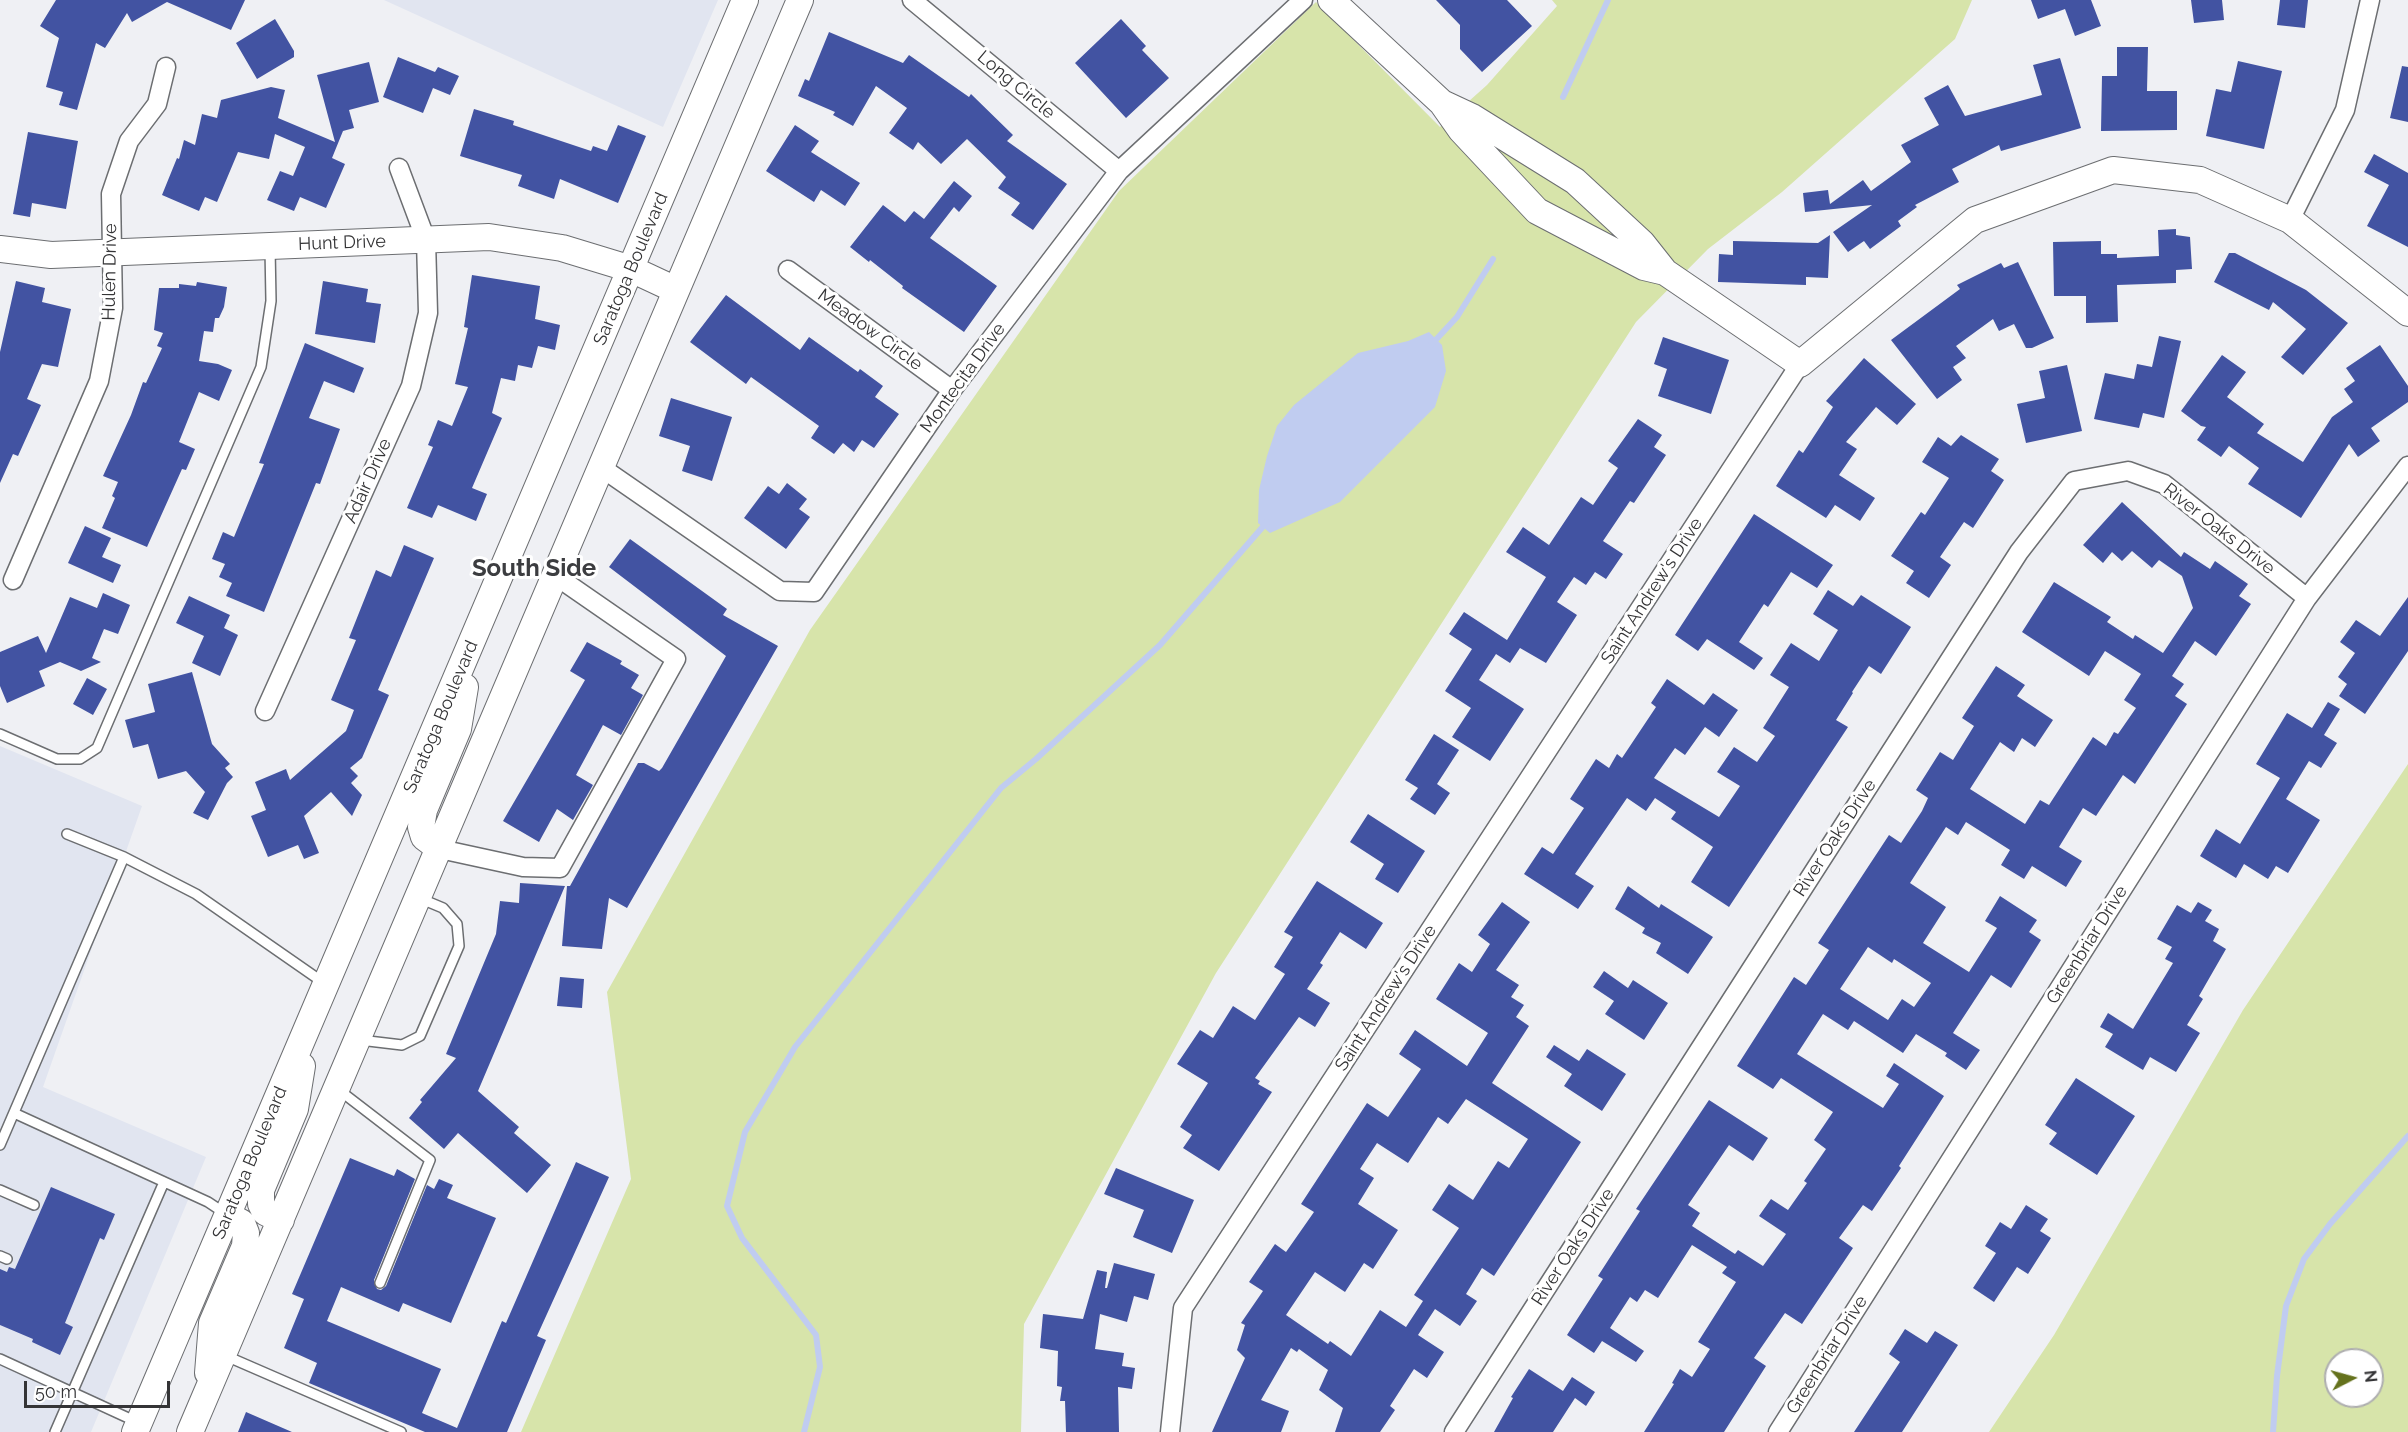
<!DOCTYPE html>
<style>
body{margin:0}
#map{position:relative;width:2408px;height:1432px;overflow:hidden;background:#eff0f4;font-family:Raleway,sans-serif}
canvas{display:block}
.north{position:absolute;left:2324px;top:1348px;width:60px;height:60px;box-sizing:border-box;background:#fff;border:2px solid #aeaeaf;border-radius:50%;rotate:84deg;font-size:16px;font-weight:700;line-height:24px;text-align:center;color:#343436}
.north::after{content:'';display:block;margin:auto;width:21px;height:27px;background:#65721d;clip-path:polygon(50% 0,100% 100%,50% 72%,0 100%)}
.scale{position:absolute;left:24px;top:1381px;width:146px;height:27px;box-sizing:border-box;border:3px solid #343436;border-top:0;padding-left:8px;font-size:18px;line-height:21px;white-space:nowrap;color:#343436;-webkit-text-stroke:4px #fff;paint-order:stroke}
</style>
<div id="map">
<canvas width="2408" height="1432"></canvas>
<div class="north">N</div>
<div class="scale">50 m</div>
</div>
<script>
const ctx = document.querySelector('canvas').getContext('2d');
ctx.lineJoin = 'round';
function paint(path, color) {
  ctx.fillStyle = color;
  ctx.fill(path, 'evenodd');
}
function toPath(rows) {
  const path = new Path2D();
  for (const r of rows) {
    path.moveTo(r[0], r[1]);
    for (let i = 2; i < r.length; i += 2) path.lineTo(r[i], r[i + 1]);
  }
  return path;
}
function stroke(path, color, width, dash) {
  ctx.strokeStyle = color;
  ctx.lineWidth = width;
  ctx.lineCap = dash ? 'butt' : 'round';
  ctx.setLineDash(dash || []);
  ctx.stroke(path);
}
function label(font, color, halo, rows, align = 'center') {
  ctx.font = font + ' Raleway,sans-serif';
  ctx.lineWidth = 6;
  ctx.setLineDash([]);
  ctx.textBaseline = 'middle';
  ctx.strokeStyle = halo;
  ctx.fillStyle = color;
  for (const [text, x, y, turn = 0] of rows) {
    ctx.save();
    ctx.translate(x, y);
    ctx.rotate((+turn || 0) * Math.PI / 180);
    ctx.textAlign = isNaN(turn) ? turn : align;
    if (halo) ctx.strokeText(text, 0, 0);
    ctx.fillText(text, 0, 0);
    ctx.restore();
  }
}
paint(toPath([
 [384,0,718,0,663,127],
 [0,746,142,806,43,1087,206,1157,91,1432,0,1432]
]), '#e1e5f0');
paint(toPath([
 [1552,0,1972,0,1955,39,1782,192,1708,249,1636,322,1216,973,1024,1324,1021,1432,521,1432,631,1179,607,992,810,630,1119,191,1316,2,1440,127,1487,85,1557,6],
 [2408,764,2408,1432,1989,1432,2054,1335,2243,1010],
 [2336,1360,2372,1360,2372,1396,2336,1396]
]), '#d7e4aa');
paint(toPath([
 [1429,332,1442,345,1446,371,1435,407,1340,502,1270,533,1258,523,1259,490,1267,456,1277,426,1294,405,1358,353,1408,341]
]), '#c0ccf0');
stroke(toPath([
 [1563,97,1608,0],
 [1431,345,1457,317,1493,259],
 [804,1432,820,1367,816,1335,742,1238,727,1206,745,1132,795,1047,1001,788,1036,759,1160,645,1267,522],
 [2273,1432,2277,1376,2286,1306,2304,1259,2330,1224,2408,1136]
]), '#c0ccf0', 6);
paint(toPath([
 [56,0,245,0,231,30,167,2,132,22,127,13,105,48,96,43,77,110,59,105,63,92,46,87,59,38,40,26],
 [1436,0,1507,0,1532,26,1482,72,1460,49,1460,25],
 [2031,0,2091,0,2101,26,2075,36,2065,9,2038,19],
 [2191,0,2222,0,2224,20,2194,23],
 [2280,0,2308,0,2305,28,2277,25],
 [275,19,294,51,294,57,257,79,236,43],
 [1121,19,1146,46,1142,50,1169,78,1126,118,1075,63],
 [829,32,903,63,909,55,969,97,971,94,1013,135,1007,141,1067,184,1033,230,1011,215,1020,203,998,188,1006,177,967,139,941,164,918,142,913,150,889,133,907,108,876,86,853,126,833,115,835,112,798,96,805,79,809,81],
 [2117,47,2148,47,2147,91,2177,91,2177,130,2101,131,2102,76,2117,76],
 [398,57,435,72,438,67,459,76,450,95,433,88,423,113,383,97],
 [2060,58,2081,128,2001,151,1999,145,1952,169,1959,182,1915,205,1917,207,1898,221,1901,226,1870,249,1864,241,1848,252,1833,232,1872,205,1805,212,1803,193,1828,190,1830,204,1863,180,1871,191,1911,162,1901,145,1939,125,1924,98,1948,85,1965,116,2042,95,2033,65],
 [2238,61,2282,71,2264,149,2206,136,2216,89,2231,92],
 [369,62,379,102,349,110,354,128,343,131,332,158,345,164,326,208,300,197,294,211,267,200,280,171,293,176,305,147,275,134,269,159,238,152,217,202,205,197,199,211,162,195,177,158,179,159,184,140,195,145,202,114,217,118,221,100,271,87,285,90,278,118,335,142,317,75],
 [2402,66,2408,67,2408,122,2390,118],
 [474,109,514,121,513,125,591,151,593,146,607,151,618,125,646,136,618,203,560,179,554,199,518,186,522,175,460,156],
 [795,125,819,141,811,152,860,183,845,206,821,190,814,202,766,171],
 [28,132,78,141,66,209,32,203,30,217,13,214],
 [2374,154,2408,173,2408,247,2367,226,2389,185,2364,172],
 [954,181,972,196,959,212,954,207,930,238,997,286,964,332,902,288,903,286,870,260,869,262,850,247,883,205,905,222,914,211,924,219],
 [2176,229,2176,235,2190,237,2192,269,2176,270,2176,283,2117,285,2118,322,2086,323,2086,296,2054,296,2053,242,2101,241,2101,254,2117,254,2117,258,2159,256,2158,230],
 [1830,235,1828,278,1806,277,1806,285,1718,282,1719,254,1733,255,1733,241,1818,243],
 [2229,253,2235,253,2306,290,2348,323,2303,375,2281,357,2306,329,2273,302,2269,310,2214,282],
 [2018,262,2054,338,2032,348,2026,348,2014,324,1999,331,1993,319,1956,346,1966,358,1953,367,1962,380,1937,399,1891,340,1960,289,1957,285,2001,263,2004,268],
 [472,275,540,286,535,319,560,325,555,350,538,346,532,368,518,365,515,381,501,378,492,413,502,418,472,488,487,494,476,521,438,505,432,518,407,508,433,447,428,445,438,420,452,426,468,387,455,384,468,328,464,327],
 [16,281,45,288,42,302,71,309,58,367,42,364,27,399,41,405,18,456,13,454,0,483,0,352],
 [323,281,368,289,366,302,381,304,375,343,315,334],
 [197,282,227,287,224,307,219,318,215,318,213,332,204,331,199,361,218,364,232,370,219,401,199,392,179,442,195,449,186,470,182,469,147,547,102,528,115,498,112,496,118,482,103,476,131,415,143,382,146,383,162,348,157,346,163,333,154,330,159,288,179,288,179,284,196,286],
 [726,295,800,350,809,337,858,372,860,369,883,386,875,397,899,414,874,448,862,440,854,452,843,443,834,454,811,438,819,426,751,377,746,384,690,342],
 [2159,336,2181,341,2164,418,2143,413,2139,428,2094,419,2105,373,2134,379,2137,364,2152,367],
 [1663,337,1729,360,1711,414,1658,396,1667,369,1654,364],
 [305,343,364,368,354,393,324,381,309,418,340,429,320,484,316,483,264,612,226,596,232,583,219,577,225,564,212,559,223,532,234,537,264,464,259,463],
 [2380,345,2408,386,2408,402,2371,428,2380,441,2358,457,2349,444,2301,518,2248,484,2259,468,2229,446,2221,457,2197,440,2206,427,2201,426,2181,411,2222,355,2246,372,2227,397,2264,424,2257,433,2303,462,2332,417,2353,402,2344,389,2355,381,2346,368],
 [1864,358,1916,404,1897,425,1876,407,1846,442,1857,449,1839,475,1875,498,1860,521,1835,505,1826,518,1776,486,1799,450,1803,453,1833,407,1826,401],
 [2067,365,2082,431,2026,443,2017,404,2045,398,2039,371],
 [671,398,732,417,712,481,682,471,690,446,659,436],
 [1638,419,1662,435,1654,447,1666,455,1634,503,1630,501,1603,541,1623,554,1606,579,1595,572,1586,585,1574,577,1557,602,1577,615,1546,663,1520,648,1510,663,1496,654,1479,680,1524,709,1490,761,1452,737,1471,708,1445,691,1472,649,1449,634,1464,612,1507,640,1546,577,1506,552,1523,527,1549,545,1581,497,1593,505,1618,468,1608,461],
 [1961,435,1999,459,1991,471,2004,480,1973,528,1964,522,1940,557,1951,565,1929,598,1906,583,1914,571,1891,556,1921,512,1925,515,1949,478,1922,462,1938,437,1951,446],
 [787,483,807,499,799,509,810,517,786,549,744,518,768,486,779,494],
 [2122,502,2181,557,2184,552,2210,569,2215,561,2248,584,2239,596,2251,604,2216,656,2195,641,2172,676,2184,684,2175,696,2187,704,2135,784,2123,775,2096,816,2083,808,2059,847,2082,861,2066,887,2032,866,2024,879,2001,865,2010,850,1966,822,1958,835,1946,827,1910,883,1946,907,1923,943,1969,972,1997,928,1985,921,2000,896,2037,920,2029,932,2041,940,2011,988,1991,975,1953,1033,1980,1050,1966,1070,1945,1056,1947,1053,1916,1034,1903,1053,1854,1021,1848,1030,1823,1014,1797,1054,1883,1108,1899,1084,1886,1076,1894,1063,1944,1096,1899,1166,1901,1168,1872,1211,1863,1205,1839,1238,1853,1248,1802,1324,1785,1313,1754,1358,1766,1366,1724,1432,1644,1432,1674,1384,1672,1383,1680,1369,1692,1377,1710,1349,1698,1342,1736,1282,1722,1273,1727,1267,1692,1245,1658,1298,1645,1290,1637,1302,1630,1297,1610,1328,1644,1351,1636,1362,1602,1341,1594,1353,1567,1335,1603,1279,1598,1276,1640,1211,1636,1209,1709,1100,1768,1138,1753,1161,1729,1145,1688,1205,1700,1213,1692,1226,1735,1254,1738,1250,1763,1266,1786,1234,1759,1216,1771,1199,1788,1210,1807,1183,1804,1181,1826,1149,1814,1140,1833,1112,1781,1078,1773,1089,1737,1066,1794,977,1806,985,1829,950,1818,943,1889,835,1901,843,1922,811,1928,798,1916,790,1940,752,1953,760,1974,726,1962,718,1996,666,2025,685,2017,696,2053,720,2035,747,2022,738,2014,752,2000,742,1970,789,2025,824,2040,800,2049,805,2093,737,2106,746,2114,732,2118,734,2136,708,2124,700,2141,674,2105,651,2089,676,2022,632,2054,582,2111,617,2107,622,2133,639,2135,635,2163,653,2193,608,2182,576,2159,560,2152,568,2132,551,2122,561,2112,552,2103,563,2083,545],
 [1868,947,1892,963,1894,959,1931,983,1914,1007,1902,999,1888,1020,1840,989],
 [1754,514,1833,565,1817,588,1791,572,1768,607,1764,604,1739,642,1763,658,1754,670,1707,639,1698,651,1675,635],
 [85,526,111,538,102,557,121,565,113,583,68,563],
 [630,539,727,609,723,615,778,646,627,908,609,898,602,949,562,946,567,886,570,886,638,763,644,763,659,771,662,768,726,656,609,567],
 [404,545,434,558,378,690,389,695,362,758,350,768,358,776,351,783,362,795,352,816,331,792,304,816,319,853,304,859,298,845,268,857,251,816,266,810,255,782,286,769,290,780,346,731,354,710,331,700,356,640,349,638,376,570,391,577],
 [1828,590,1853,606,1861,595,1911,627,1881,674,1869,666,1852,692,1853,693,1836,720,1848,727,1729,907,1691,882,1713,847,1671,819,1676,812,1655,798,1646,811,1627,798,1575,874,1594,886,1578,909,1524,874,1542,847,1553,854,1584,808,1570,799,1596,759,1609,768,1617,754,1622,758,1656,707,1651,703,1667,679,1704,705,1713,693,1738,710,1719,737,1705,727,1685,755,1675,748,1654,778,1719,817,1740,786,1717,772,1734,747,1757,762,1775,736,1763,728,1789,687,1770,675,1791,643,1819,661,1838,630,1813,614],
 [103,593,130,605,118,634,104,629,92,658,101,662,81,671,60,662,39,671,45,686,7,703,0,686,0,652,38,636,46,653,70,597,97,608],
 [189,596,230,615,224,628,238,635,220,676,192,663,204,636,176,623],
 [2408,597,2408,651,2365,714,2339,696,2347,684,2338,677,2355,653,2340,642,2356,620,2380,636],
 [587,642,622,661,620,664,639,675,631,688,643,695,621,735,603,725,576,775,593,785,573,820,557,809,539,842,503,821,585,680,570,671],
 [192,672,212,744,230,764,225,768,233,777,227,783,208,820,193,813,205,792,186,771,158,779,148,744,133,748,125,720,155,712,148,684],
 [87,678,107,689,93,715,73,704],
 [2328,702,2340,709,2324,735,2337,743,2321,768,2309,761,2286,799,2320,820,2288,873,2276,866,2268,879,2244,864,2236,878,2200,856,2216,829,2240,844,2280,778,2256,764,2287,713,2312,728],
 [1434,734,1459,750,1437,784,1450,793,1435,815,1410,799,1418,788,1405,780],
 [1368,814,1425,851,1398,893,1375,879,1384,864,1350,842],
 [1317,881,1383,923,1366,949,1340,932,1320,963,1323,965,1307,989,1330,1003,1315,1027,1299,1017,1255,1078,1260,1081,1258,1084,1272,1092,1219,1171,1183,1148,1192,1135,1180,1127,1208,1083,1177,1064,1200,1030,1213,1038,1233,1006,1255,1020,1285,974,1274,967,1293,937,1284,932],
 [520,883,565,886,478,1091,519,1127,514,1133,551,1165,527,1193,458,1133,444,1149,409,1118,422,1102,420,1100,456,1058,446,1054,496,934,500,901,519,903],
 [1628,886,1659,908,1661,904,1713,937,1688,974,1656,953,1661,943,1642,933,1645,928,1615,909],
 [1502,902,1530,922,1496,970,1519,985,1511,997,1524,1005,1516,1017,1529,1026,1492,1083,1581,1142,1494,1276,1482,1268,1466,1294,1477,1301,1460,1326,1435,1309,1418,1335,1444,1352,1427,1378,1414,1369,1390,1406,1395,1410,1380,1432,1335,1432,1343,1408,1319,1390,1328,1370,1299,1349,1297,1352,1291,1348,1261,1400,1289,1411,1281,1432,1212,1432,1245,1358,1237,1350,1245,1325,1241,1323,1263,1291,1249,1282,1275,1244,1286,1252,1314,1212,1301,1204,1367,1103,1388,1117,1421,1069,1399,1054,1415,1030,1467,1066,1488,1033,1436,999,1459,963,1472,972,1490,944,1478,935],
 [1466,1099,1528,1139,1509,1168,1498,1161,1473,1200,1449,1184,1432,1210,1459,1228,1414,1295,1423,1301,1406,1327,1380,1310,1351,1356,1330,1341,1328,1344,1286,1315,1315,1272,1345,1292,1364,1263,1373,1269,1398,1230,1358,1204,1374,1178,1360,1169,1377,1143,1408,1163,1438,1117,1448,1124],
 [2198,902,2212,910,2205,921,2219,929,2213,941,2226,949,2199,996,2203,999,2187,1025,2200,1033,2176,1072,2150,1057,2143,1070,2105,1047,2113,1034,2100,1027,2108,1013,2133,1029,2173,963,2165,959,2172,947,2157,939,2177,905,2191,913],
 [1604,971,1628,988,1633,980,1668,1003,1644,1040,1605,1014,1614,1001,1593,987],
 [560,977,584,979,582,1008,557,1006],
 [1554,1045,1579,1061,1587,1049,1626,1074,1602,1111,1564,1086,1572,1074,1546,1057],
 [2076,1078,2135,1116,2097,1175,2049,1144,2057,1133,2045,1125],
 [350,1158,394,1176,397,1169,415,1179,374,1280,377,1289,381,1290,386,1286,427,1185,434,1189,439,1179,453,1185,447,1198,496,1218,451,1323,403,1303,399,1312,341,1287,327,1321,441,1369,422,1413,457,1428,502,1321,506,1323,576,1162,609,1177,537,1336,546,1340,507,1432,425,1432,309,1383,317,1363,284,1348,304,1299,292,1294],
 [1116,1168,1194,1200,1172,1253,1133,1237,1144,1210,1104,1194],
 [51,1187,115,1214,104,1240,100,1238,65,1323,73,1327,60,1355,32,1342,33,1339,0,1325,0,1269,7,1272,9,1267,15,1269],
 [2026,1205,2048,1219,2040,1231,2051,1238,2028,1274,2017,1267,1994,1302,1973,1288,1996,1253,1985,1246,2000,1222,2011,1229],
 [1114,1263,1155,1274,1148,1300,1134,1296,1127,1322,1100,1314,1095,1349,1124,1353,1122,1366,1135,1368,1132,1389,1118,1387,1119,1432,1066,1432,1065,1401,1060,1401,1062,1387,1057,1386,1058,1351,1040,1348,1043,1314,1083,1319,1097,1270,1107,1272,1105,1288,1107,1288],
 [1905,1329,1927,1343,1935,1331,1958,1345,1902,1432,1854,1432,1900,1362,1889,1354],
 [1529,1369,1563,1391,1572,1377,1595,1392,1586,1406,1575,1398,1553,1432,1494,1432,1513,1398,1511,1397],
 [246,1412,292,1432,238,1432]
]), '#4253a2');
const lane = toPath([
 [0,734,57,759,80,759,97,748,261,367,271,301,270,248],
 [67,834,124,857,196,894,324,983],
 [360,1040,402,1045,420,1036,459,946,457,924,443,908,419,898],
 [339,1090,430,1160,380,1283],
 [14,1113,208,1202,226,1214],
 [0,1145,124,857],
 [0,1190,34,1205],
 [0,1256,7,1259],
 [226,1356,401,1432],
 [0,1359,137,1422],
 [55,1432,164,1182]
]);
const street = toPath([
 [912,0,1119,171],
 [2290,220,2345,110,2370,0],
 [788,270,952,390],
 [602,468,780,591,814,592,952,390,1119,171,1303,0],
 [13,580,99,381,113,308,111,194,129,141,157,104,166,67],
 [265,711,411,386,428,313,426,240,399,168],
 [440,849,523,867,560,868,676,659,556,576],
 [1170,1432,1183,1308,1800,364],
 [1454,1432,2019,552,2074,481,2128,471,2164,484,2307,598],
 [1778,1432,2307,598,2408,466]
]);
const secondary = toPath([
 [1331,0,1442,103,1461,130,1537,211,1644,267,1665,272],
 [1442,103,1472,117,1575,181,1642,243,1665,272,1800,364,1975,220,2113,170,2200,180,2290,220,2408,313],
 [0,249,51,255,489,237,562,248,631,269,676,290],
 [440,849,424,837,421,827,424,810,458,729,465,687],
 [281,1220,265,1212,261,1204,261,1190,295,1109,302,1066],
 [208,1373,212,1323,245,1246,246,1233,242,1223,228,1215],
 [135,1432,745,0],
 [190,1432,800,0]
]);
stroke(lane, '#6c6e71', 12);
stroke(street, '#6c6e71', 21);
stroke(secondary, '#6c6e71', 28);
stroke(lane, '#fff', 9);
stroke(street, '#fff', 18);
stroke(secondary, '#fff', 26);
label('18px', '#343436', '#fff', [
 ["Long Circle",1016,85,40],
 ["Hunt Drive",342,243,-2],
 ["Saratoga Boulevard",631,269,-67],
 ["Hulen Drive",110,272,-89],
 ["Meadow Circle",870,330,36],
 ["Montecita Drive",963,378,-54],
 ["Adair Drive",368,481,-66],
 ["River Oaks Drive",2219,529,38],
 ["Saint Andrew's Drive",1652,591,-57],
 ["Saratoga Boulevard",441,717,-67],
 ["River Oaks Drive",1835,838,-57],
 ["Greenbriar Drive",2087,945,-58],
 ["Saint Andrew's Drive",1386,998,-57],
 ["Saratoga Boulevard",250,1163,-67],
 ["River Oaks Drive",1573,1247,-57],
 ["Greenbriar Drive",1827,1355,-58]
]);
label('bold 24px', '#3c3d40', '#fff', [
 ["South Side",534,569]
]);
</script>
